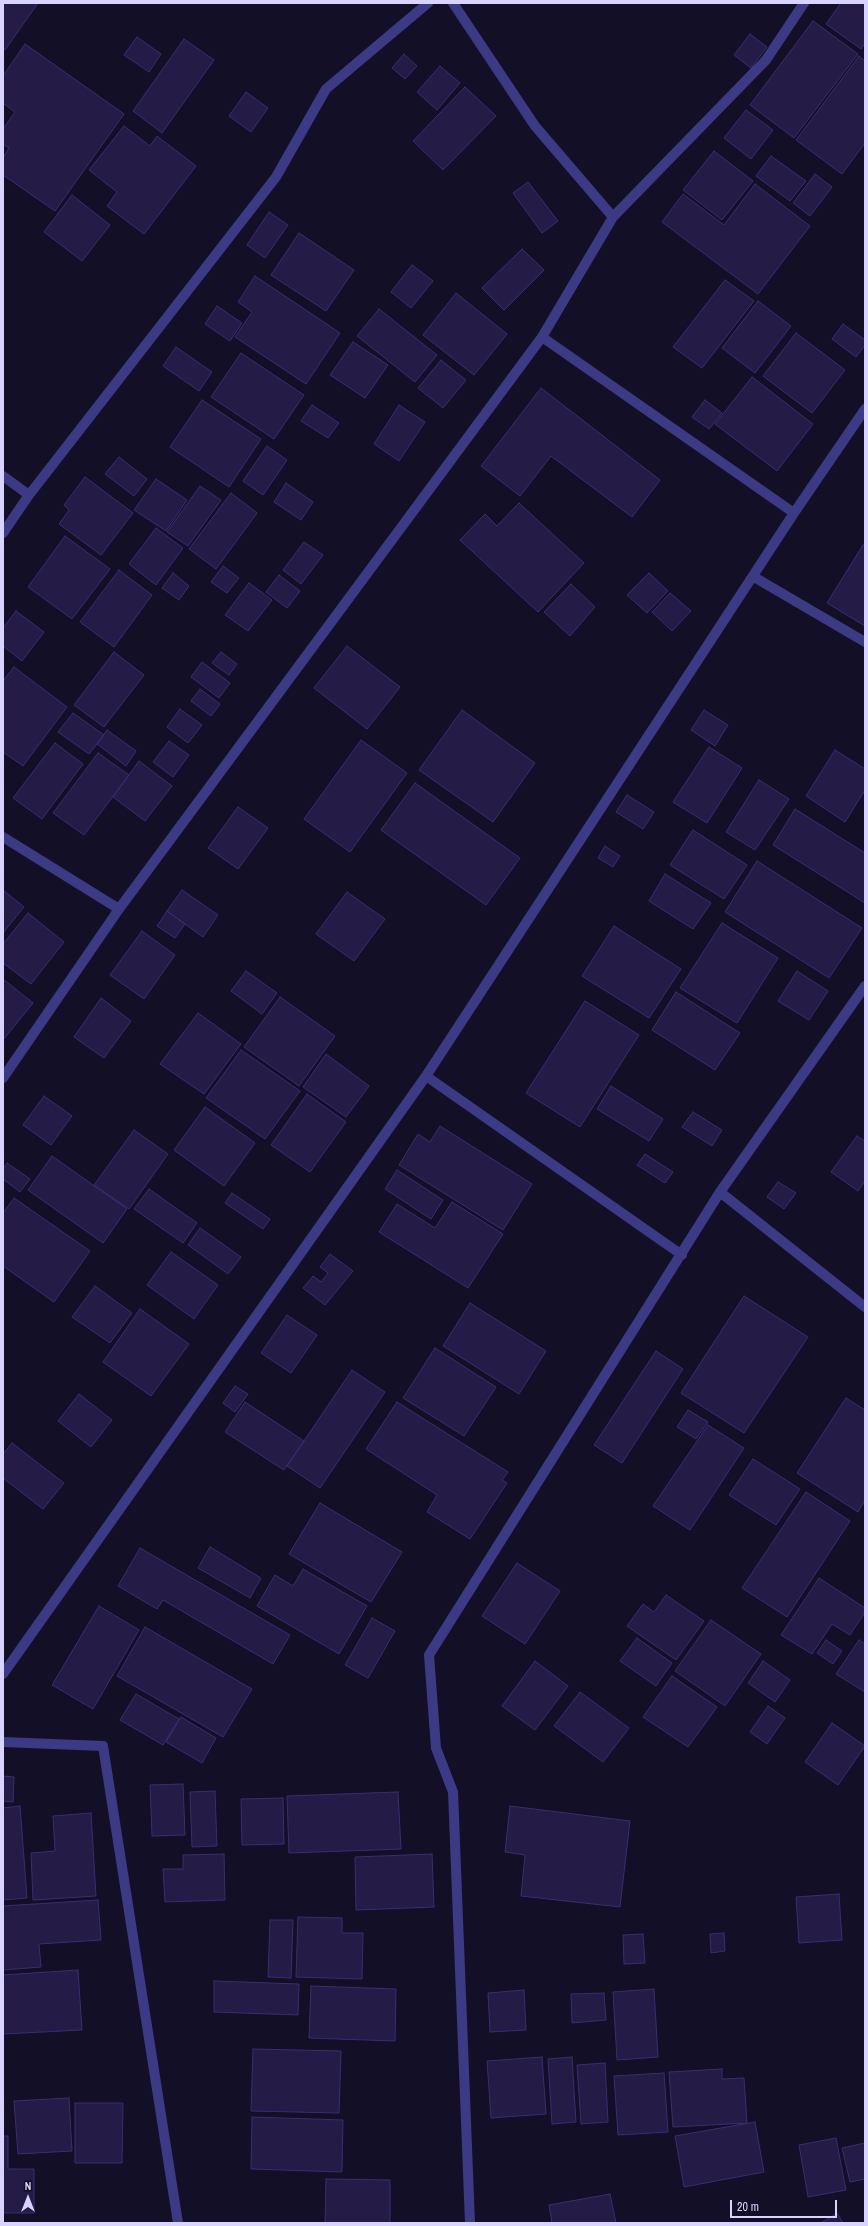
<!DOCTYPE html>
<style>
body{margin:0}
#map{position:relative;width:868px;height:2226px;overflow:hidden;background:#130f26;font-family:"Archivo Narrow",sans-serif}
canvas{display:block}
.frame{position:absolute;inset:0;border:4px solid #d9d4ff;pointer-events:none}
.north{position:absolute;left:8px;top:2178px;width:40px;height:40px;-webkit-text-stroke:3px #130f26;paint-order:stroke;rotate:0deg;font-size:11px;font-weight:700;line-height:16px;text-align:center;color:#d9d4ff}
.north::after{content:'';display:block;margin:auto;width:14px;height:18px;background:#d9d4ff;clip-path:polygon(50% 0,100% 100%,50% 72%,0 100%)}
.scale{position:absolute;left:730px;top:2200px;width:107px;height:18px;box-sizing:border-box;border:2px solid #d9d4ff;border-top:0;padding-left:5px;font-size:12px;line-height:14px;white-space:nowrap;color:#d9d4ff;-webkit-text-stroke:3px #130f26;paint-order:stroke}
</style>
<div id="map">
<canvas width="868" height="2226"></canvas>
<div class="frame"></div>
<div class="north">N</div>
<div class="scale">20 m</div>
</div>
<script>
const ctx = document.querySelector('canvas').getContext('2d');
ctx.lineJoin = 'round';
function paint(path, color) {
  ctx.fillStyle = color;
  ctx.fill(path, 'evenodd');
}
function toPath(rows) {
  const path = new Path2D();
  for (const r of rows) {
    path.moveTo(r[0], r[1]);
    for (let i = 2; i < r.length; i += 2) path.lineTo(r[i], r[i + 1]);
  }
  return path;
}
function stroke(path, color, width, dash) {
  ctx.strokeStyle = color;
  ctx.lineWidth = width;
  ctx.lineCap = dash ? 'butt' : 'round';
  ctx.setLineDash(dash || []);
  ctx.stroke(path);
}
const building = toPath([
 [3,3,38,3,5,50,3,49,3,3],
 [841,3,865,3,865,43,861,49,826,24,841,3],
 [813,21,858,54,794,138,750,105,813,21],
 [750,34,767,47,751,68,734,55,750,34],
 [137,37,161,54,149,72,124,55,137,37],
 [184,39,214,60,162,133,133,111,184,39],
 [25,44,124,114,55,211,3,175,3,158,9,148,3,144,3,129,15,112,3,103,3,76,25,44],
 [404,54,417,66,405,79,392,68,404,54],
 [859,56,865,61,865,143,842,174,796,140,859,56],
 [440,66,460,83,437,110,417,92,440,66],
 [465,87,496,116,443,170,413,141,465,87],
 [246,92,268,108,251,132,229,116,246,92],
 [746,110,773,130,751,159,724,138,746,110],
 [124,126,150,146,157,136,196,166,144,234,107,206,117,192,89,170,124,126],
 [714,151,753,181,722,220,683,190,714,151],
 [771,156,806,181,790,201,756,176,771,156],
 [815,174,832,187,810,216,793,203,815,174],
 [528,182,558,221,542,233,513,193,528,182],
 [755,184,810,226,758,294,662,222,683,194,724,225,755,184],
 [72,195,110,225,82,261,44,232,72,195],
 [269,212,288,225,265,258,247,245,269,212],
 [299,233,354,270,326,311,271,275,299,233],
 [522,249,544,270,504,310,482,288,522,249],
 [412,265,433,281,411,308,391,292,412,265],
 [255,276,340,333,306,384,235,337,252,312,238,302,255,276],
 [725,280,754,301,702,368,673,347,725,280],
 [456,293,507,334,474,375,423,335,456,293],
 [758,301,791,326,755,373,722,348,758,301],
 [217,306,242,323,230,341,205,324,217,306],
 [379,309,437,355,415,382,357,336,379,309],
 [843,324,865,340,865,345,856,357,832,339,843,324],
 [796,333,845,370,812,413,763,376,796,333],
 [353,342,388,365,365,398,330,375,353,342],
 [176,347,212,372,199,391,163,366,176,347],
 [241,353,304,395,274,439,211,397,241,353],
 [441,360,466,380,443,408,418,388,441,360],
 [752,377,813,424,777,471,715,424,752,377],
 [541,388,660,480,632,517,551,456,520,496,481,466,541,388],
 [202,400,261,439,229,487,170,447,202,400],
 [705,400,722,413,709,429,692,417,705,400],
 [312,405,339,423,328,438,301,421,312,405],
 [399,405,425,422,399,461,374,444,399,405],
 [267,446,287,460,263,495,243,481,267,446],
 [119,457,147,479,134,496,105,474,119,457],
 [85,477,133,513,101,555,59,524,69,510,64,505,85,477],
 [156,479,187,500,166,531,134,510,156,479],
 [286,483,313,502,301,520,274,502,286,483],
 [200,486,221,500,188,546,167,532,200,486],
 [231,493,257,513,216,569,189,549,231,493],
 [519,503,584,563,538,612,460,540,485,514,497,526,519,503],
 [156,528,183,548,156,585,129,564,156,528],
 [65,536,110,569,72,619,28,587,65,536],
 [304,542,323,555,301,584,283,570,304,542],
 [863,545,865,546,865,626,827,603,863,545],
 [223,566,239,578,227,593,211,582,223,566],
 [119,570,152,595,114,647,80,622,119,570],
 [173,573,189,586,179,600,162,588,173,573],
 [649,573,668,591,647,613,627,595,649,573],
 [279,575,300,591,287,608,266,592,279,575],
 [249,583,272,600,248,631,225,615,249,583],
 [571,584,595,607,570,636,544,612,571,584],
 [670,593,691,611,672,631,652,612,670,593],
 [16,611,44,632,22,661,3,646,3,628,16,611],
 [347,646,400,687,367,729,314,688,347,646],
 [114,652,144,675,104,727,74,705,114,652],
 [221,652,237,664,229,675,212,663,221,652],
 [202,662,230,683,219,698,191,677,202,662],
 [14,667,67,707,23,766,3,752,3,681,14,667],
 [200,689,220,704,211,716,191,701,200,689],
 [180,709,202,725,188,743,167,727,180,709],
 [462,710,535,763,493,822,419,770,462,710],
 [704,710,728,725,715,746,691,730,704,710],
 [73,713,104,735,89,754,58,732,73,713],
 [107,730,136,751,126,766,97,744,107,730],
 [361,740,407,773,350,852,304,819,361,740],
 [169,741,189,755,173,777,153,762,169,741],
 [55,743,83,764,42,819,13,798,55,743],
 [709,747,742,768,707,823,673,802,709,747],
 [835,750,865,769,865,790,845,822,806,796,835,750],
 [98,753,129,775,84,835,53,813,98,753],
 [139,761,172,786,145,821,113,797,139,761],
 [759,780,789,799,755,850,726,832,759,780],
 [415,783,520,858,486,905,381,830,415,783],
 [627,795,654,812,643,829,616,812,627,795],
 [238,807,268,828,238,869,208,848,238,807],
 [795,809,865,853,865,903,773,845,795,809],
 [693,830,747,865,724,899,670,865,693,830],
 [605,846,620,856,613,867,598,858,605,846],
 [757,861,862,928,829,978,725,912,757,861],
 [665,874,711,903,693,929,649,901,665,874],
 [3,890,24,907,3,933,3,890],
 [182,890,218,915,203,937,167,911,182,890],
 [347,892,385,919,354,961,316,934,347,892],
 [167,911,185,924,175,938,157,926,167,911],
 [28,913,64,942,31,984,3,963,3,944,28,913],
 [722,923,778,958,737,1023,680,988,722,923],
 [614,926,681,969,649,1018,582,976,614,926],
 [142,931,175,955,144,999,110,975,142,931],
 [246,971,277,993,262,1014,231,991,246,971],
 [797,971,828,991,809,1020,778,1001,797,971],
 [3,979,33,1003,3,1040,3,979],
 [676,992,740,1033,715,1070,652,1030,676,992],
 [280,997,335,1036,299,1086,244,1047,280,997],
 [101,998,131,1021,104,1058,74,1037,101,998],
 [585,1001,639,1035,580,1127,526,1093,585,1001],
 [198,1013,241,1044,204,1094,160,1064,198,1013],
 [241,1050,300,1091,265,1139,206,1098,241,1050],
 [326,1054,369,1086,346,1117,303,1087,326,1054],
 [611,1086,663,1119,649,1141,597,1109,611,1086],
 [307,1094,346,1122,310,1172,271,1145,307,1094],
 [44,1096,72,1116,51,1145,23,1125,44,1096],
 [205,1107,255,1143,224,1186,174,1150,205,1107],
 [693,1112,722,1130,712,1146,682,1127,693,1112],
 [440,1126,532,1184,503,1230,399,1165,418,1134,430,1142,440,1126],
 [134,1130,168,1154,129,1209,94,1185,134,1130],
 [857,1136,865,1141,865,1181,858,1191,831,1172,857,1136],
 [645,1154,673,1172,665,1183,637,1165,645,1154],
 [52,1156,127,1209,103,1243,28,1190,52,1156],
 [7,1163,30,1179,20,1192,3,1179,3,1169,7,1163],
 [397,1170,443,1200,431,1219,385,1189,397,1170],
 [778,1182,796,1193,784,1209,767,1197,778,1182],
 [149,1189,197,1223,183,1243,134,1209,149,1189],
 [232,1193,270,1219,263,1229,225,1203,232,1193],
 [14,1198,90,1251,54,1302,3,1266,3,1213,14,1198],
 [452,1202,503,1234,468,1288,379,1232,397,1204,435,1228,452,1202],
 [200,1228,241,1257,228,1274,188,1245,200,1228],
 [171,1252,218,1285,194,1319,147,1285,171,1252],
 [330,1254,353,1271,325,1305,303,1288,313,1276,321,1282,328,1273,320,1267,330,1254],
 [95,1286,132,1313,110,1343,72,1317,95,1286],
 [744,1296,808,1337,744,1433,681,1393,744,1296],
 [470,1303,546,1351,519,1394,443,1346,470,1303],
 [140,1309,189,1344,151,1396,103,1362,140,1309],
 [287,1315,317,1335,291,1373,261,1353,287,1315],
 [435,1348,496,1387,464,1436,403,1398,435,1348],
 [656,1351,683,1369,622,1463,594,1445,656,1351],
 [352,1370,385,1392,320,1488,287,1466,352,1370],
 [235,1386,248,1394,235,1412,223,1403,235,1386],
 [79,1394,112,1420,91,1447,58,1421,79,1394],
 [846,1398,865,1410,865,1500,858,1512,797,1473,846,1398],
 [245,1402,304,1441,284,1470,225,1432,245,1402],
 [397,1402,508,1472,502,1480,507,1483,470,1539,427,1512,437,1495,366,1449,397,1402],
 [688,1410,708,1422,696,1439,677,1427,688,1410],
 [708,1425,744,1448,690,1530,653,1506,708,1425],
 [12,1443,64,1483,43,1509,3,1478,3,1454,12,1443],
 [753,1459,800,1489,776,1525,729,1495,753,1459],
 [806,1492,850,1521,787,1617,742,1588,806,1492],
 [320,1503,402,1552,371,1602,289,1554,320,1503],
 [210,1547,261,1578,250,1598,198,1568,210,1547],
 [140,1548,290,1635,273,1664,163,1600,157,1609,118,1586,140,1548],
 [517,1563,560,1591,525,1644,482,1616,517,1563],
 [303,1569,367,1606,339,1654,257,1606,275,1575,293,1586,303,1569],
 [819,1578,865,1608,865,1612,850,1635,832,1624,812,1654,781,1635,819,1578],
 [666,1595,704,1621,676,1660,627,1626,643,1604,654,1612,666,1595],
 [99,1606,139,1630,93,1709,52,1685,99,1606],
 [372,1618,395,1631,368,1678,345,1665,372,1618],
 [711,1620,761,1654,725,1706,675,1671,711,1620],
 [145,1627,252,1689,223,1737,117,1676,145,1627],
 [637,1638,672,1663,656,1686,620,1661,637,1638],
 [826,1640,842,1651,833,1664,817,1653,826,1640],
 [859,1640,865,1644,865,1692,836,1674,859,1640],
 [535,1661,568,1686,535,1730,502,1706,535,1661],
 [763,1661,790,1680,775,1702,748,1683,763,1661],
 [672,1676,717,1707,688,1747,643,1717,672,1676],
 [580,1692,629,1728,603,1762,554,1726,580,1692],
 [136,1694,179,1719,163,1745,120,1720,136,1694],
 [768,1706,785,1718,767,1744,750,1732,768,1706],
 [181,1717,216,1738,202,1763,166,1742,181,1717],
 [832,1723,865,1746,838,1785,805,1762,832,1723],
 [3,1776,14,1777,13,1802,3,1801,3,1776],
 [183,1784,185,1835,152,1836,150,1785,183,1784],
 [215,1791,217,1846,192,1847,190,1792,215,1791],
 [398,1792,401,1849,289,1853,287,1796,398,1792],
 [283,1798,284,1844,242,1845,241,1799,283,1798],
 [20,1806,27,1898,3,1900,3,1808,20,1806],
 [510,1806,630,1821,620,1907,521,1896,525,1855,505,1852,510,1806],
 [91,1813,96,1896,33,1900,31,1853,55,1851,53,1816,91,1813],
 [224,1854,225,1900,165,1902,163,1869,183,1869,183,1855,224,1854],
 [432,1854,434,1907,356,1910,355,1857,432,1854],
 [839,1894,842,1940,799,1943,796,1897,839,1894],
 [98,1900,101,1940,39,1944,41,1967,3,1970,3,1906,98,1900],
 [298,1917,342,1918,342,1933,363,1933,362,1979,296,1977,298,1917],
 [270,1920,293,1920,291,1978,268,1977,270,1920],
 [724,1933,725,1951,711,1953,710,1934,724,1933],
 [643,1934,645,1963,624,1964,623,1935,643,1934],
 [78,1970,82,2030,3,2034,3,1975,78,1970],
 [214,1981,299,1984,298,2015,214,2012,214,1981],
 [311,1986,396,1989,395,2041,309,2038,311,1986],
 [654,1989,658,2057,617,2060,613,1992,654,1989],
 [524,1990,526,2030,490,2032,488,1993,524,1990],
 [604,1993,606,2020,572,2023,571,1994,604,1993],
 [253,2049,341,2051,339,2113,251,2111,253,2049],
 [542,2057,546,2114,491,2118,487,2061,542,2057],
 [572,2057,576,2122,552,2124,548,2059,572,2057],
 [605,2063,608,2122,581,2124,577,2065,605,2063],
 [722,2069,722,2079,744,2078,747,2123,673,2127,669,2072,722,2069],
 [664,2073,668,2132,618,2135,614,2076,664,2073],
 [69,2098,72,2151,18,2154,14,2101,69,2098],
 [75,2103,123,2103,122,2163,75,2163,75,2103],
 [252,2117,343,2120,342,2172,251,2169,252,2117],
 [755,2122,764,2172,684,2187,675,2136,755,2122],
 [3,2136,8,2136,8,2169,34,2169,34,2213,3,2213,3,2136],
 [836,2138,846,2190,808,2197,799,2145,836,2138],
 [865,2143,865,2179,850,2182,842,2148,865,2143],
 [326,2179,390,2180,390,2223,325,2223,326,2179],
 [610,2194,616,2223,552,2223,549,2205,610,2194],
 [837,2213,843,2223,821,2223,837,2213]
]);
paint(building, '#241b47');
stroke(building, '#3b2d73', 1);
stroke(toPath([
 [453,3,535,126,613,217],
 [542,337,794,513],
 [3,476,29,495],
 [3,533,29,495,276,177,326,89,428,3],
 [754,577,865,642],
 [3,837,119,909],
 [426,1076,682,1255],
 [3,1078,119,909,542,337,613,217,766,60,804,3],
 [720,1192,865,1307],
 [3,1674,426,1076,794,513,865,409],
 [3,1742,103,1746,178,2223],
 [470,2223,453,1792,436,1748,429,1655,720,1192,865,986]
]), '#3d3a85', 10);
</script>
